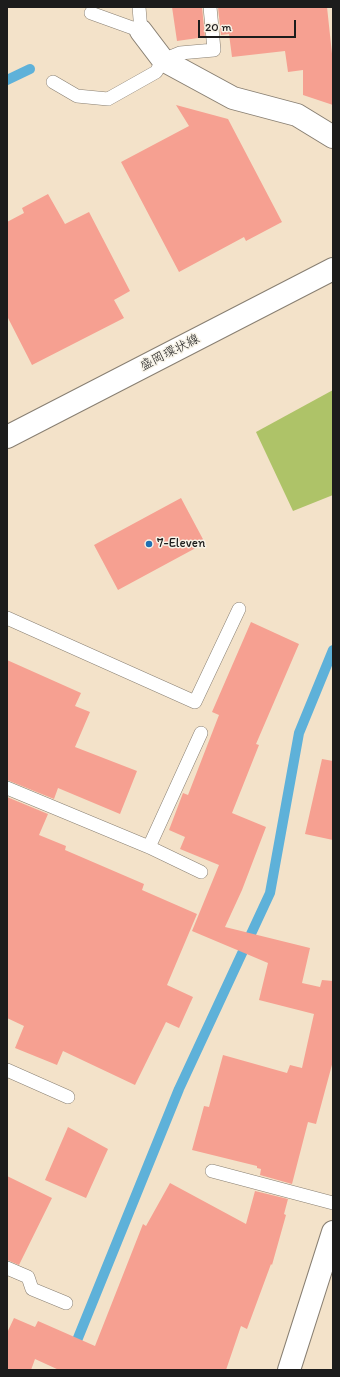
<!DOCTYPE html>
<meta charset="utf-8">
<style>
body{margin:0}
#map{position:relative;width:340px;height:1377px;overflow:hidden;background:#f3e2c9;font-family:Itim,sans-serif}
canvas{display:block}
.frame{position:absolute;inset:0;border:8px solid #1c1c1c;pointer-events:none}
.scale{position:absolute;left:198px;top:20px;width:98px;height:18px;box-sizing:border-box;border:2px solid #1c1c1c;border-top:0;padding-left:5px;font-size:12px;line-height:14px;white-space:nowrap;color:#1c1c1c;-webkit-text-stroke:3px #f7f3e8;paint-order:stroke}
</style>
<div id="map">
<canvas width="340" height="1377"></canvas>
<div class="frame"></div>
<div class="scale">20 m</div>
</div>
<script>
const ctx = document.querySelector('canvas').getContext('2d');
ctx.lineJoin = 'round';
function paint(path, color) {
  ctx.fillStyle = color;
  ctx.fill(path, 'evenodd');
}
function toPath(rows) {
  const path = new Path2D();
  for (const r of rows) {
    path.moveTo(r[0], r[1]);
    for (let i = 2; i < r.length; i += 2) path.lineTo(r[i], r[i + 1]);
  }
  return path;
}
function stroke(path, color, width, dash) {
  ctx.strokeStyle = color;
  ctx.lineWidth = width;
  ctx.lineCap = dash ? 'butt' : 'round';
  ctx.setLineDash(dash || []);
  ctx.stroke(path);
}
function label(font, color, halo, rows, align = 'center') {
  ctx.font = font + ' Itim,"Klee One",sans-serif';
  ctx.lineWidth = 3;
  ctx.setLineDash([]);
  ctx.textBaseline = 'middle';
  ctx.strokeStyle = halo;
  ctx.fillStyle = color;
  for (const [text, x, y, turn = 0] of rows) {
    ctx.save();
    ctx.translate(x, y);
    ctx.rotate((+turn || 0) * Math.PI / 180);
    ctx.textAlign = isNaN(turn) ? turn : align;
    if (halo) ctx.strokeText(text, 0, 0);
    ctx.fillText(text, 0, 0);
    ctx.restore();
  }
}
paint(toPath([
 [333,390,333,495,293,511,256,432]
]), '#aec368');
stroke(toPath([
 [7,80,30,69],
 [65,1370,179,1089,270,893,299,733,333,650]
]), '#5eb1d9', 10);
paint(toPath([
 [172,7,202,7,205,37,177,41],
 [218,7,327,7,333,63,333,105,303,95,303,70,288,72,285,51,232,57,229,34,221,35],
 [176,105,228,119,282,222,246,241,244,237,179,272,121,162,189,126],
 [48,194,65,224,89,212,130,291,114,300,124,318,32,365,7,316,7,222,24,213,22,208],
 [181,498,205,543,118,590,94,545],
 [251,622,299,644,256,744,259,745,232,813,266,827,242,890,225,927,310,948,302,983,320,987,322,980,333,981,333,1061,316,1124,308,1122,292,1184,260,1175,261,1169,257,1168,257,1166,192,1150,204,1106,209,1107,223,1055,287,1073,290,1065,302,1068,314,1014,259,1000,268,963,192,931,219,865,180,849,185,837,169,830,183,793,188,795,219,715,212,712],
 [7,660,81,693,75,706,90,712,75,747,137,771,120,814,58,788,54,799,7,780],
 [322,759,333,761,333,840,305,834],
 [7,797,48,814,39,835,66,846,65,850,144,884,142,890,197,914,167,985,193,997,179,1028,166,1022,135,1085,63,1051,57,1065,15,1048,24,1026,7,1018],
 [68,1127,108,1149,86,1198,45,1180],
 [7,1176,52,1198,19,1265,7,1260],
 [170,1183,246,1224,255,1191,288,1199,284,1214,286,1215,272,1265,271,1264,247,1329,241,1326,226,1370,59,1370,35,1359,31,1370,7,1370,7,1333,14,1318,35,1327,38,1321,95,1346,143,1224,146,1226]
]), '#f6a091');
const lane = toPath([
 [91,13,141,31,139,7],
 [53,82,77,96,108,99,156,72,163,60,180,53,214,50,210,7],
 [7,618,195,702,239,609],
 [7,788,149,847,201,872],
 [149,847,201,733],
 [7,1070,68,1097],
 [212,1171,333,1203],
 [7,1268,28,1277,32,1289,66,1303]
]);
const street = toPath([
 [141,31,163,60,233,98,297,115,333,137],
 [289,1370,333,1232]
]);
const primary = toPath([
 [7,437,333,269]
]);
stroke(lane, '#887f72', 14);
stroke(street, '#887f72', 24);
stroke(primary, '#887f72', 24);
stroke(lane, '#fff', 13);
stroke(street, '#fff', 22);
stroke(primary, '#fff', 22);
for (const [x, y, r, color] of [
 [149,544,4,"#1f6fb2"]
]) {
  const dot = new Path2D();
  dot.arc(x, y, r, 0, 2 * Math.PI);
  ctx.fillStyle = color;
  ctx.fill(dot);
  stroke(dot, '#f7f3e8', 1.5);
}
label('13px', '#1c1c1c', '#f7f3e8', [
 ["盛岡環状線",170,353,-27]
]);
label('13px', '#1c1c1c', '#f7f3e8', [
 ["7-Eleven",157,544]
], 'left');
</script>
